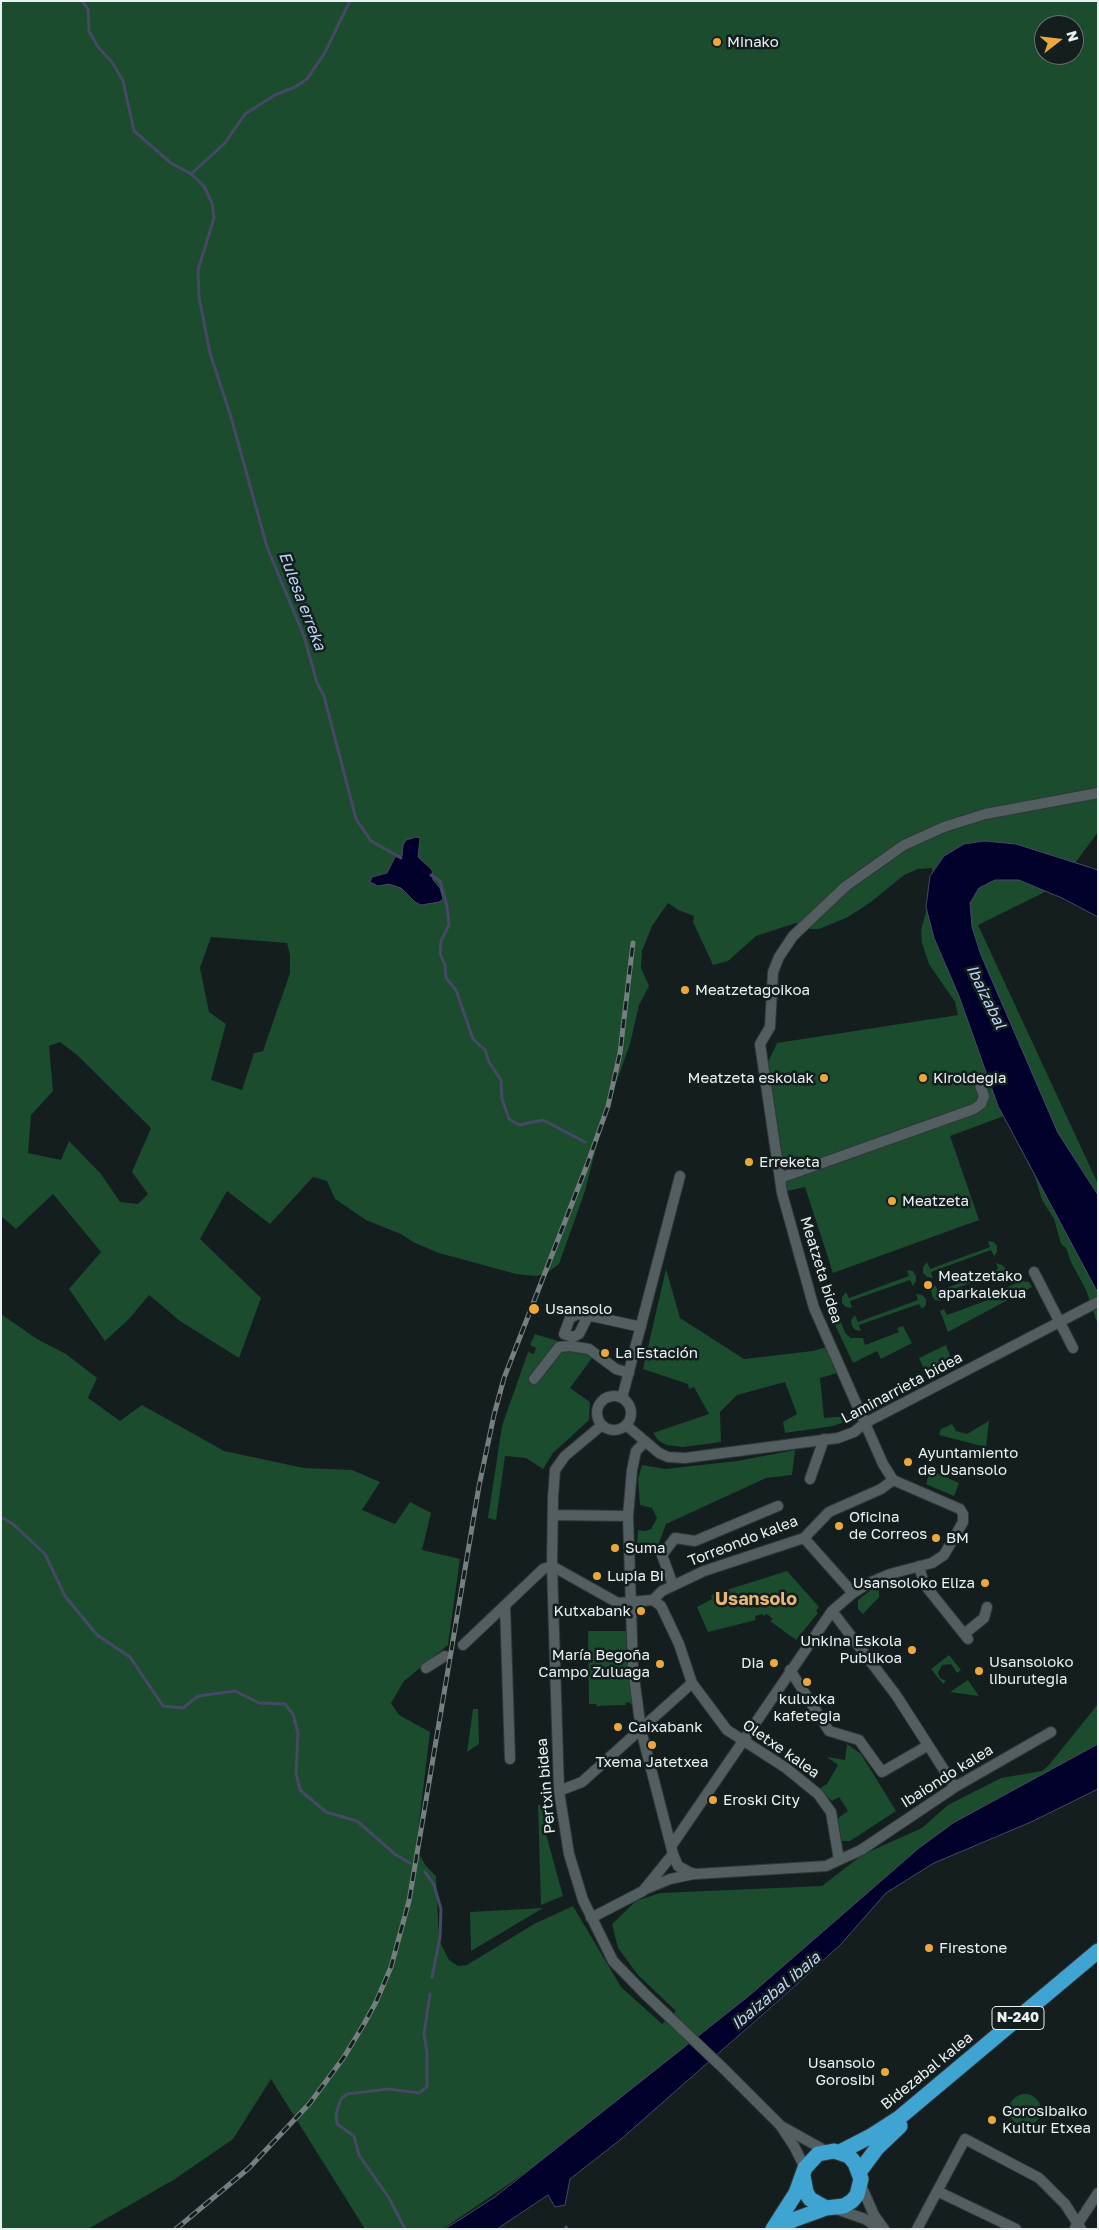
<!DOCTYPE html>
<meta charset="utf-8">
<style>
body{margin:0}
#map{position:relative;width:1099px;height:2230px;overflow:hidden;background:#141e1f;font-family:"Golos Text",sans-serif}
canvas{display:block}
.frame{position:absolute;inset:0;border:2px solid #eaf1f2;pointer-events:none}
.north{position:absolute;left:1034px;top:15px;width:50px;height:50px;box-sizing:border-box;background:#141e1f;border:1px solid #6a7273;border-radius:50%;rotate:74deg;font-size:14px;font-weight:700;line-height:20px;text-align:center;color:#eaf1f2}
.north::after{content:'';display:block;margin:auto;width:18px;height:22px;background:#eda83b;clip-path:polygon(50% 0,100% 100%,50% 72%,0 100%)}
</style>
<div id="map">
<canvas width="1099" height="2230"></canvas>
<div class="frame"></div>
<div class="north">N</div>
</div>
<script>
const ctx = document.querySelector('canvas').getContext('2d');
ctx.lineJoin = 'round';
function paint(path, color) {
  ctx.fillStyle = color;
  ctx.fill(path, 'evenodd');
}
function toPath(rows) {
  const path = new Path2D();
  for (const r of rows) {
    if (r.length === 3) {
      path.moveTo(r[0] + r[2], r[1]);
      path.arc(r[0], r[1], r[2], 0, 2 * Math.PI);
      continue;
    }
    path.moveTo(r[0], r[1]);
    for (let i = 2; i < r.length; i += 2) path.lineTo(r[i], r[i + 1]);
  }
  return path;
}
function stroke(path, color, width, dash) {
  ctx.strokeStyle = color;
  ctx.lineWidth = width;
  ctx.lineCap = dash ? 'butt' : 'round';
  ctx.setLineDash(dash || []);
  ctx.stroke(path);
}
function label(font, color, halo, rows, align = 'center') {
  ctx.font = font + ' "Golos Text",sans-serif';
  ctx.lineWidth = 5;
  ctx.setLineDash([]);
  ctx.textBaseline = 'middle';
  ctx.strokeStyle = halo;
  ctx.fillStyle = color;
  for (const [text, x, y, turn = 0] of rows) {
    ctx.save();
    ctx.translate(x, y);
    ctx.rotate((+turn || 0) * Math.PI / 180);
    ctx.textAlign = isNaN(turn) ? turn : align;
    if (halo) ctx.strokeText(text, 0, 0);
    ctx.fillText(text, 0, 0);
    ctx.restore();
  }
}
paint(toPath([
 [1,1,1098,1,1098,832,1059,885,978,925,1098,1184,1098,1325,1086,1290,1071,1262,1066,1248,1061,1244,1054,1219,1042,1200,1035,1177,1004,1116,950,1136,979,1220,833,1273,805,1187,787,1191,767,1064,777,1043,958,1015,955,1002,929,964,922,943,921,930,931,894,932,868,918,869,904,875,871,902,848,917,819,929,811,929,796,923,756,936,728,961,713,965,693,922,694,916,678,910,668,903,652,926,642,951,641,968,649,986,639,1005,630,1044,603,1120,585,1191,559,1264,547,1273,536,1276,516,1274,439,1253,415,1243,401,1234,366,1220,335,1199,327,1181,313,1177,270,1224,227,1191,200,1239,261,1298,239,1358,180,1321,149,1295,129,1319,105,1341,69,1289,101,1252,53,1194,16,1229,1,1216],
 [1044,25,1074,25,1074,55,1044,55],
 [211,937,287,943,290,955,290,973,263,1051,254,1053,242,1090,211,1080,226,1024,209,1012,200,968],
 [60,1042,76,1054,151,1128,132,1172,148,1194,138,1204,120,1202,101,1174,69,1141,61,1160,28,1153,31,1115,53,1091,49,1046],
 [988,1241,994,1242,997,1246,997,1252,994,1256,991,1250,931,1272,933,1278,927,1277,923,1273,923,1267,927,1262,930,1269,990,1247],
 [996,1263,1002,1265,1006,1269,1006,1275,1002,1279,1000,1273,939,1294,941,1301,935,1300,932,1296,931,1290,935,1285,938,1291,998,1269],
 [666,1269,680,1318,744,1359,813,1351,826,1347,837,1373,820,1378,824,1418,848,1416,850,1420,833,1426,785,1433,783,1422,797,1414,785,1382,737,1395,720,1412,721,1442,683,1447,667,1445,659,1441,653,1433,709,1414,694,1387,689,1389,688,1384,643,1369],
 [907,1270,913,1271,916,1276,916,1281,913,1286,910,1280,850,1301,852,1308,846,1307,842,1303,842,1297,846,1292,849,1298,909,1276],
 [1022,1281,1029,1282,1032,1287,948,1332,940,1311,944,1309,947,1315,1007,1293,1005,1288],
 [823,1291,831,1294,845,1333,851,1338,863,1338,865,1345,899,1332,897,1328,903,1326,912,1343,881,1359,877,1351,853,1363,830,1314],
 [916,1294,922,1295,926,1299,926,1305,922,1309,919,1304,859,1325,861,1331,855,1330,852,1326,851,1320,855,1315,858,1322,918,1300],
 [1,1314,37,1339,66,1354,97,1378,88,1398,120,1421,142,1405,224,1451,304,1468,352,1470,380,1482,362,1510,395,1524,410,1502,431,1513,422,1550,460,1559,448,1645,404,1681,391,1703,399,1715,430,1732,416,1849,426,1866,436,1876,439,1940,449,1960,458,1966,467,1965,534,1924,573,1906,621,1987,662,2024,676,2011,638,1975,618,1948,612,1924,636,1901,660,1893,822,1886,862,1855,922,1828,948,1805,1001,1778,1042,1771,1049,1765,1098,1704,1098,1770,918,1849,675,2070,443,2229,365,2229,271,2079,233,2139,175,2179,95,2225,87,2229,1,2229],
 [535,1334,581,1348,592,1358,570,1388,590,1402,589,1420,553,1453,543,1469,526,1458,505,1456,496,1520,488,1518,502,1426,528,1352,534,1354,536,1348,530,1345],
 [946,1345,953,1364,929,1380,919,1358],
 [989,1421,986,1447,939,1435,941,1429,952,1424,956,1431,967,1434],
 [795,1450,792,1475,766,1478,666,1524,659,1543,645,1550,637,1545,638,1530,645,1531,651,1529,657,1518,652,1508,640,1505,638,1479,642,1465,665,1469,737,1461],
 [930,1470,959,1483,954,1496,926,1484],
 [787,1571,819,1607,816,1611,818,1613,796,1640,770,1621,773,1619,767,1614,764,1616,762,1614,755,1616,756,1620,708,1632,697,1607,712,1599,711,1595],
 [879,1588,879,1597,863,1614,858,1609,858,1600,872,1589],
 [588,1631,627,1631,630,1635,632,1705,629,1702,625,1703,626,1705,596,1706,597,1704,589,1704],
 [949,1655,961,1670,957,1673,951,1664,942,1665,938,1673,940,1678,946,1681,943,1684,931,1669],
 [968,1680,979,1696,950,1692],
 [473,1709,478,1709,479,1744,467,1752],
 [847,1744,861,1754,896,1811,850,1841,841,1841,838,1818,848,1811,839,1797,832,1801,819,1789,827,1784,838,1765,827,1757,845,1760],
 [538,1805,543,1805,546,1834,563,1896,541,1905],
 [543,1908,471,1951,470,1912],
 [1025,2110,16]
]), '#1a4c2d');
const water = toPath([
 [416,837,420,838,418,857,432,870,433,880,440,888,443,899,439,902,421,905,415,902,401,888,389,884,378,886,370,882,372,877,387,873,395,857,402,856,403,845,406,840,416,837],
 [984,841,1016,844,1098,870,1098,917,1062,898,1019,880,995,880,979,888,970,903,972,927,981,955,1058,1133,1098,1195,1098,1293,998,1106,959,996,934,938,926,907,930,876,944,856,964,844,984,841],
 [1098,1744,1098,1789,1031,1822,934,1863,886,1893,841,1944,796,1985,620,2140,570,2179,565,2205,555,2207,548,2195,497,2229,445,2229,495,2197,750,1995,919,1848,953,1823,1098,1744]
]);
paint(water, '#00002a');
stroke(water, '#464866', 1);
stroke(toPath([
 [82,1,88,9,89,31,98,47,112,62,123,81,134,131,171,163,191,174,204,186,212,203,214,218,198,270,199,297,210,353,231,417,267,547,304,636,317,683,324,696,356,819,371,841,401,858],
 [191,174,225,143,245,114,275,95,295,87,307,79,324,54,350,1],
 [431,875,440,881,447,906,449,925,441,941,440,954,445,965,446,978,456,990,473,1039,485,1050,489,1062,501,1080,502,1099,509,1119,519,1125,543,1120,585,1142],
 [1,1517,13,1524,45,1554,65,1596,97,1635,130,1657,163,1706,183,1708,198,1696,235,1691,259,1703,285,1704,293,1714,298,1733,296,1773,300,1790,326,1812,357,1821,396,1855,410,1863],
 [425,1872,434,1885,441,1909,440,1937,432,1977],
 [566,2227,567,2229],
 [405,2229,389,2198,359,2155,354,2136,337,2124,336,2114,341,2099,347,2094,388,2089,419,2093,427,2087,427,2052,424,2034,430,1994]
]), '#464866', 3);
const street = toPath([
 [780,1178,974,1109,981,1104,984,1096,979,1082],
 [1034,1272,1073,1348],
 [588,1316,579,1334,573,1337,564,1334,570,1318,578,1314,596,1317,641,1327],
 [534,1379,559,1347,570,1346,589,1349,616,1369,629,1373],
 [614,1413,17],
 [622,1398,680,1176],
 [602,1425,565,1456,555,1470,553,1497,552,1566,559,1791,569,1854,583,1900,613,1961,645,1994,724,2069,780,2125,794,2146,805,2168],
 [626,1425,659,1453,668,1457,685,1458,838,1438,854,1432,865,1423,1098,1302],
 [645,1442,636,1451,632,1470,628,1516,633,1669,641,1730,673,1854,678,1866,689,1872,696,1874,826,1866,861,1850,955,1787,1051,1732],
 [810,1479,824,1439],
 [553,1515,628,1516],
 [804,1538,853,1593],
 [919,1566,924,1584,968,1639],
 [673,1585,662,1555,675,1538,695,1541,778,1506],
 [653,1600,662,1591,704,1571,804,1538,829,1512,881,1489,893,1480],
 [505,1605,510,1759],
 [832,1611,896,1695,955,1787],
 [964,1634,984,1618,987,1607],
 [463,1645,543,1569,552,1566,618,1603,653,1600,661,1606,679,1644,692,1683,727,1730,786,1768,818,1794,831,1812,839,1860],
 [426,1668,445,1656],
 [790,1670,829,1731,859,1740,882,1772,927,1746],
 [559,1791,582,1782,692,1683],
 [672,1845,832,1611,853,1593,871,1582,890,1574,932,1563,944,1555,963,1522,963,1514,960,1509,893,1480,883,1464,814,1308,782,1193,760,1044,770,1027,773,972,779,957,793,936,846,886,904,845,944,827,985,814,1098,793],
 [646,1889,670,1879,694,1874],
 [591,1918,643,1891,673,1854],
 [783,2127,826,2151],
 [860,2183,874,2215,884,2229],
 [939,2192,1016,2229],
 [836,2209,865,2219,880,2229],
 [1075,2228,1098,2193],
 [917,2229,965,2139,1039,2178,1065,2204,1081,2229]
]);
const highway = toPath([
 [840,2152,871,2136,899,2118,1098,1951],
 [860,2171,877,2148,900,2126],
 [773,2229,796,2193,805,2168,818,2154,834,2151,849,2156,855,2163,861,2179,857,2195,852,2201,844,2206,826,2208,810,2199,806,2192,803,2176],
 [778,2229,793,2220,826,2208]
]);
stroke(street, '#303738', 12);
stroke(highway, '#303738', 17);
stroke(street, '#535e60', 10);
stroke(highway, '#40a4d3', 15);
const rail = toPath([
 [176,2229,249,2168,310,2103,344,2057,364,2024,376,2002,391,1967,409,1901,479,1486,494,1415,504,1378,587,1165,608,1106,620,1053,633,943]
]);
stroke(rail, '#767f80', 5);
stroke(rail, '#141e1f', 3, [9]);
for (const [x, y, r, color] of [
 [717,42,5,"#eda83b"],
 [685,990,5,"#eda83b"],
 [824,1078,5,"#eda83b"],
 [923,1078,5,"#eda83b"],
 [749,1162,5,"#eda83b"],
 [892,1201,5,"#eda83b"],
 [928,1285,5,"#eda83b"],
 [534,1309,6,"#eda83b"],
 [605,1353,5,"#eda83b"],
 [908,1462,5,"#eda83b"],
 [839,1526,5,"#eda83b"],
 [936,1538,5,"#eda83b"],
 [615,1548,5,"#eda83b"],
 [597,1576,5,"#eda83b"],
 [985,1583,5,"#eda83b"],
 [641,1611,5,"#eda83b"],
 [912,1650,5,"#eda83b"],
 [774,1663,5,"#eda83b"],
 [660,1664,5,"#eda83b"],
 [979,1671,5,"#eda83b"],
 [807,1682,5,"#eda83b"],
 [618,1727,5,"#eda83b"],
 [652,1745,5,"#eda83b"],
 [713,1800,5,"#eda83b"],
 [929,1948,5,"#eda83b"],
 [885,2072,5,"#eda83b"],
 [992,2120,5,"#eda83b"]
]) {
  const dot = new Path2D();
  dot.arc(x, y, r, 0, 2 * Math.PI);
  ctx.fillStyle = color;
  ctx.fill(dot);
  stroke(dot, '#141e1f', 2);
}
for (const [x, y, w] of [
 [1018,2018,52]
]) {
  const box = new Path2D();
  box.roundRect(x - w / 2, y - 11.5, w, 23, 4);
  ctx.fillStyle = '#141e1f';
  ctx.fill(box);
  stroke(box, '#eaf1f2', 1);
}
label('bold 14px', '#eaf1f2', null, [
 ["N-240",1018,2018]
]);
label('15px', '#eaf1f2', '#141e1f', [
 ["Minako",727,42],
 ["Meatzetagoikoa",695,990],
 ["Meatzeta eskolak",814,1078,"right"],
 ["Kiroldegia",933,1078],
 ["Erreketa",759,1162],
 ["Meatzeta",902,1201],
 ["Meatzetako",938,1276],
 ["aparkalekua",938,1293],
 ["Usansolo",545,1309],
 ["La Estación",615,1353],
 ["Ayuntamiento",918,1453],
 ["de Usansolo",918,1470],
 ["Oficina",849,1517],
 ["de Correos",849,1534],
 ["BM",946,1538],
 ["Suma",625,1548],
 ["Lupia Bi",607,1576],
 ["Usansoloko Eliza",975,1583,"right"],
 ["Kutxabank",631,1611,"right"],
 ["Unkina Eskola",902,1641,"right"],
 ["Publikoa",902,1658,"right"],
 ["María Begoña",650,1655,"right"],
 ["Campo Zuluaga",650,1672,"right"],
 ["Usansoloko",989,1662],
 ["liburutegia",989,1679],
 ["Dia",764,1663,"right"],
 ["kuluxka",807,1699,"center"],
 ["kafetegia",807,1716,"center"],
 ["Caixabank",628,1727],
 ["Txema Jatetxea",652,1762,"center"],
 ["Eroski City",723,1800],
 ["Firestone",939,1948],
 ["Usansolo",875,2063,"right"],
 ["Gorosibi",875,2080,"right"],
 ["Gorosibaiko",1002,2111],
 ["Kultur Etxea",1002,2128]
], 'left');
label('15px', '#eaf1f2', '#141e1f', [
 ["Meatzeta bidea",821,1270,73],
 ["Laminarrieta bidea",902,1388,-28],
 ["Torreondo kalea",743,1541,-21],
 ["Oletxe kalea",781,1749,35],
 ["Ibaiondo kalea",947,1776,-32],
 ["Pertxin bidea",546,1786,-95],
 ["Bidezabal kalea",927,2071,-39]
]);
label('italic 16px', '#bed4f5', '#141e1f', [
 ["Eulesa erreka",302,601,69],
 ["Ibaizabal",986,997,64],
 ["Ibaizabal ibaia",776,1991,-40]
]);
label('bold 18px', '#e6b675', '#141e1f', [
 ["Usansolo",756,1599]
]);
</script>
